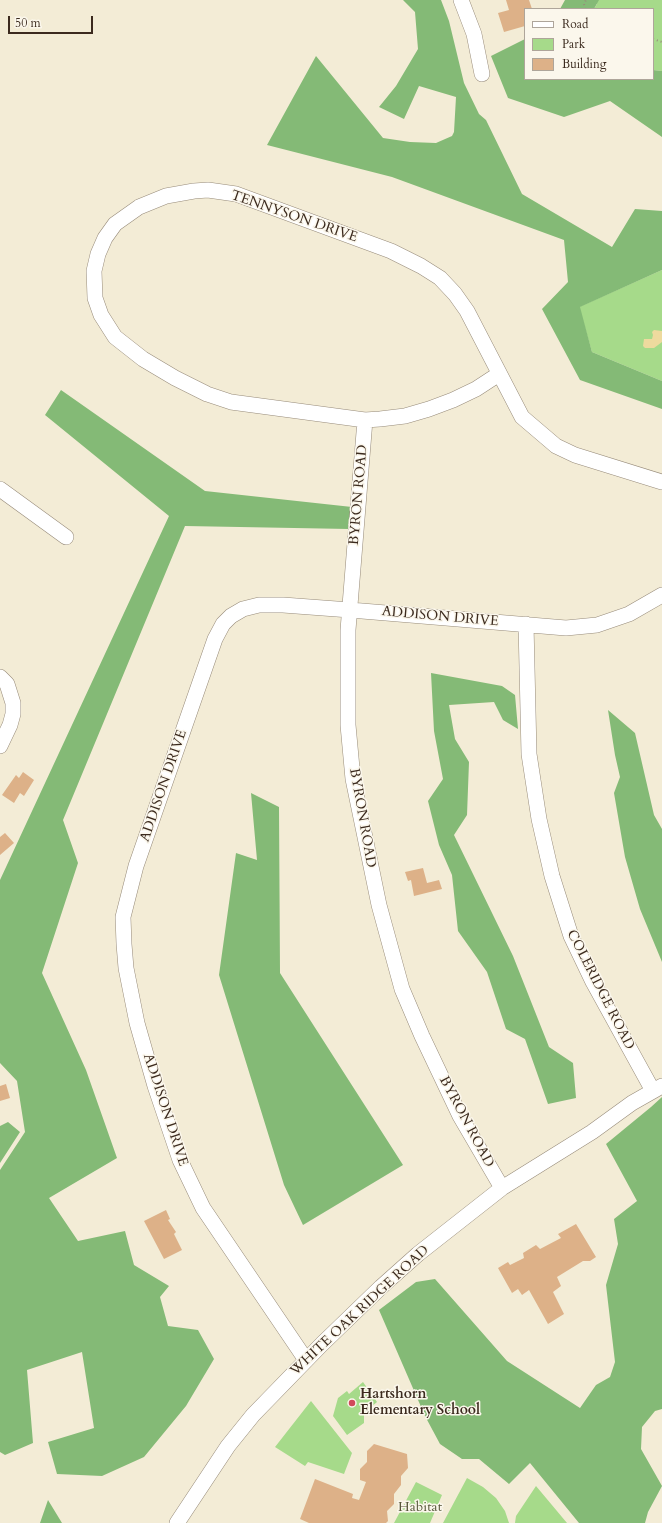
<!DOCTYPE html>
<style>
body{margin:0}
#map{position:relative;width:662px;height:1523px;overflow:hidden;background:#f3ecd6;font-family:Cardo,serif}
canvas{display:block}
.legend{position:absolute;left:524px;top:8px;width:130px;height:72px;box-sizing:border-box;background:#fbf7ec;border:1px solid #aea59a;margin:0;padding:5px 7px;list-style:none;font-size:12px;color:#3b2a1e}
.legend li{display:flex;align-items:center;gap:8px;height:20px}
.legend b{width:20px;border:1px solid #aea59a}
.scale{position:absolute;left:8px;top:16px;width:85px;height:18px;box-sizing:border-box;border:2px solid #3b2a1e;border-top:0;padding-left:5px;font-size:12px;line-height:14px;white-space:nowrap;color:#3b2a1e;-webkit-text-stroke:3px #fbf7ec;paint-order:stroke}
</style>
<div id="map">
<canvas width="662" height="1523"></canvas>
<ul class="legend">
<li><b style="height:5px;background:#fff"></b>Road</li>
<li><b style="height:11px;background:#a6da8a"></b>Park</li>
<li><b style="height:11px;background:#ddb188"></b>Building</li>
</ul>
<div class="scale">50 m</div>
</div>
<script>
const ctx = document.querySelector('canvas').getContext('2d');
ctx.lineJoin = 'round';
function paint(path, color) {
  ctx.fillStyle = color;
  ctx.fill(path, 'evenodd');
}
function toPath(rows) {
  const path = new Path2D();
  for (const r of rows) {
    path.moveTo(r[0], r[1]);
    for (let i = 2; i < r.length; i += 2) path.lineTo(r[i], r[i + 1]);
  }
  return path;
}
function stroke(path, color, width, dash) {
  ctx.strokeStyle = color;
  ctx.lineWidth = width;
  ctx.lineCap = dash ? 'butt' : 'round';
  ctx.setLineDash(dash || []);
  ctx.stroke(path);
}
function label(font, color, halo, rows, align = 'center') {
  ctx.font = font + ' Cardo,serif';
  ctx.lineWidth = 3;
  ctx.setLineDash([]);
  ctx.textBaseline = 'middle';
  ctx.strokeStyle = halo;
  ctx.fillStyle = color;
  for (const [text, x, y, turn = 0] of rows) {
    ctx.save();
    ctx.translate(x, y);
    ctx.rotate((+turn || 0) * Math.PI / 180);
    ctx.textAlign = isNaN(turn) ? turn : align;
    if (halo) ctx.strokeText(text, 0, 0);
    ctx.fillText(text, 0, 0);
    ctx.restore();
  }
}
paint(toPath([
 [590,0,662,0,662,71,653,70,653,9,594,9,597,4],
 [662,270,662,381,592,352,579,307],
 [363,1382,377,1402,364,1413,364,1423,347,1435,333,1416,338,1398,347,1391,349,1394],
 [311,1401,352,1453,344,1474,308,1462,305,1466,275,1447],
 [467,1478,483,1487,496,1498,505,1511,509,1523,443,1523],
 [416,1482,442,1495,430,1523,394,1523],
 [536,1486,567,1523,515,1523,516,1516]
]), '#a6da8a');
paint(toPath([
 [403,0,441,0,449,21,464,83,479,114,486,120,522,194,612,247,635,209,662,211,662,270,580,307,592,352,662,381,662,409,580,380,542,309,568,282,564,240,392,177,267,145,316,56,383,138,410,142,436,143,452,136,454,132,456,97,419,86,404,119,379,107,396,86,418,49,415,12],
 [565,0,599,0,594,9,560,9],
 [525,39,525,79,653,79,653,70,662,71,662,137,610,101,564,117,508,98,491,56],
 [61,390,205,491,352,507,349,529,185,526,63,820,78,863,42,973,86,1070,117,1158,49,1198,78,1241,125,1231,134,1265,169,1286,160,1297,168,1326,198,1330,214,1359,186,1406,144,1457,102,1476,57,1474,48,1442,94,1428,82,1352,27,1370,33,1443,5,1455,0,1452,0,1170,25,1132,17,1081,0,1063,0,880,169,516,45,415],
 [431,673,502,686,515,695,518,729,503,720,494,702,449,705,455,739,469,762,467,815,454,835,513,956,549,1047,573,1063,576,1098,548,1104,525,1039,506,1029,487,972,458,931,452,875,439,845,428,801,443,779,434,731],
 [608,710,635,733,654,815,662,829,662,962,640,909,625,857,614,793,620,777,615,755],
 [251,793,279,807,280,973,403,1165,303,1225,284,1185,219,975,236,853,257,860],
 [662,1097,662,1409,655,1411,642,1427,641,1449,662,1486,648,1512,645,1523,579,1523,530,1463,509,1484,479,1459,462,1459,440,1444,425,1416,379,1310,416,1282,435,1279,507,1361,580,1408,596,1385,610,1377,615,1362,606,1285,618,1244,614,1219,637,1201,606,1144,651,1107],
 [8,1122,20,1132,0,1163,0,1126],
 [48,1500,62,1523,40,1523]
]), '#84ba76');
paint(toPath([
 [654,330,662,331,662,342,654,348,645,348,643,346,644,339,652,339,653,335,652,332]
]), '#eeda9e');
paint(toPath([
 [506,0,529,0,532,9,525,9,525,26,504,32,498,13,509,10],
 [23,772,34,780,24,796,20,793,14,803,2,795,16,775,19,778],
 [5,833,14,843,0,855,0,837],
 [423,868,427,883,439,880,442,889,414,896,411,880,408,881,405,872],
 [6,1084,10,1098,0,1101,0,1086],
 [166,1210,170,1219,168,1220,176,1232,174,1234,182,1250,164,1259,144,1221],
 [576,1224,596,1257,590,1261,583,1261,557,1277,561,1286,553,1292,564,1314,548,1324,529,1290,522,1295,518,1289,512,1293,498,1268,508,1262,510,1265,524,1258,523,1253,536,1245,540,1249,561,1238,558,1234],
 [374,1444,407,1454,408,1468,401,1476,401,1485,394,1494,394,1504,387,1511,388,1521,386,1523,309,1523,300,1519,315,1479,353,1494,352,1498,359,1500,366,1482,360,1480,360,1469,367,1462,367,1451]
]), '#ddb188');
const minor = toPath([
 [461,0,474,34,482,74],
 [499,374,476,389,453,400,429,409,405,416,380,419,365,420,231,402,207,394,175,378,143,359,115,337,101,315,95,298,94,271,98,254,105,238,115,224,139,207,166,196,194,191,208,190,236,194,391,251,421,266,440,278,455,294,467,311,522,417,556,446,575,455,662,482],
 [365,420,348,630,348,725,353,779,379,905,402,989,422,1036,460,1116,502,1188],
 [0,489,66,537],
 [526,624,529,754,539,819,552,876,571,936,593,982,653,1091],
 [0,677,7,684,13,703,13,714,10,725,0,746],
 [306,1360,203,1208,180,1160,155,1086,137,1023,126,968,124,944,123,917,136,866,215,639,223,624,231,616,243,609,259,605,283,605,350,610,566,628,597,625,629,614,662,595],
 [177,1523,228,1446,253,1415,322,1344,381,1287,418,1254,502,1188,592,1132,632,1103,662,1086]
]);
stroke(minor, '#978b7a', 16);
stroke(toPath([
 [585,9,584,4,586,0],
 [653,39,662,42]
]), '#978b7a', 2, [1, 3]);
stroke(minor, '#fff', 15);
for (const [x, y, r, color] of [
 [352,1403,4,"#d1495b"]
]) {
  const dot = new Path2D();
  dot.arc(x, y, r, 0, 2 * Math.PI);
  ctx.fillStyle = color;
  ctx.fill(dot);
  stroke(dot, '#fbf7ec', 1.5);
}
label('14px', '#3b2a1e', '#fbf7ec', [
 ["TENNYSON DRIVE",294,217,19],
 ["BYRON ROAD",359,495,-85],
 ["ADDISON DRIVE",440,617,5],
 ["ADDISON DRIVE",164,786,-71],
 ["BYRON ROAD",362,818,80],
 ["COLERIDGE ROAD",600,990,63],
 ["ADDISON DRIVE",165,1110,72],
 ["BYRON ROAD",466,1122,62],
 ["WHITE OAK RIDGE ROAD",360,1311,-43]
]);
label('bold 14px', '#3b2a1e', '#fbf7ec', [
 ["Hartshorn",360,1395],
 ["Elementary School",360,1411]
], 'left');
label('14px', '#565639', '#fbf7ec', [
 ["Habitat",420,1508]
]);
</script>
